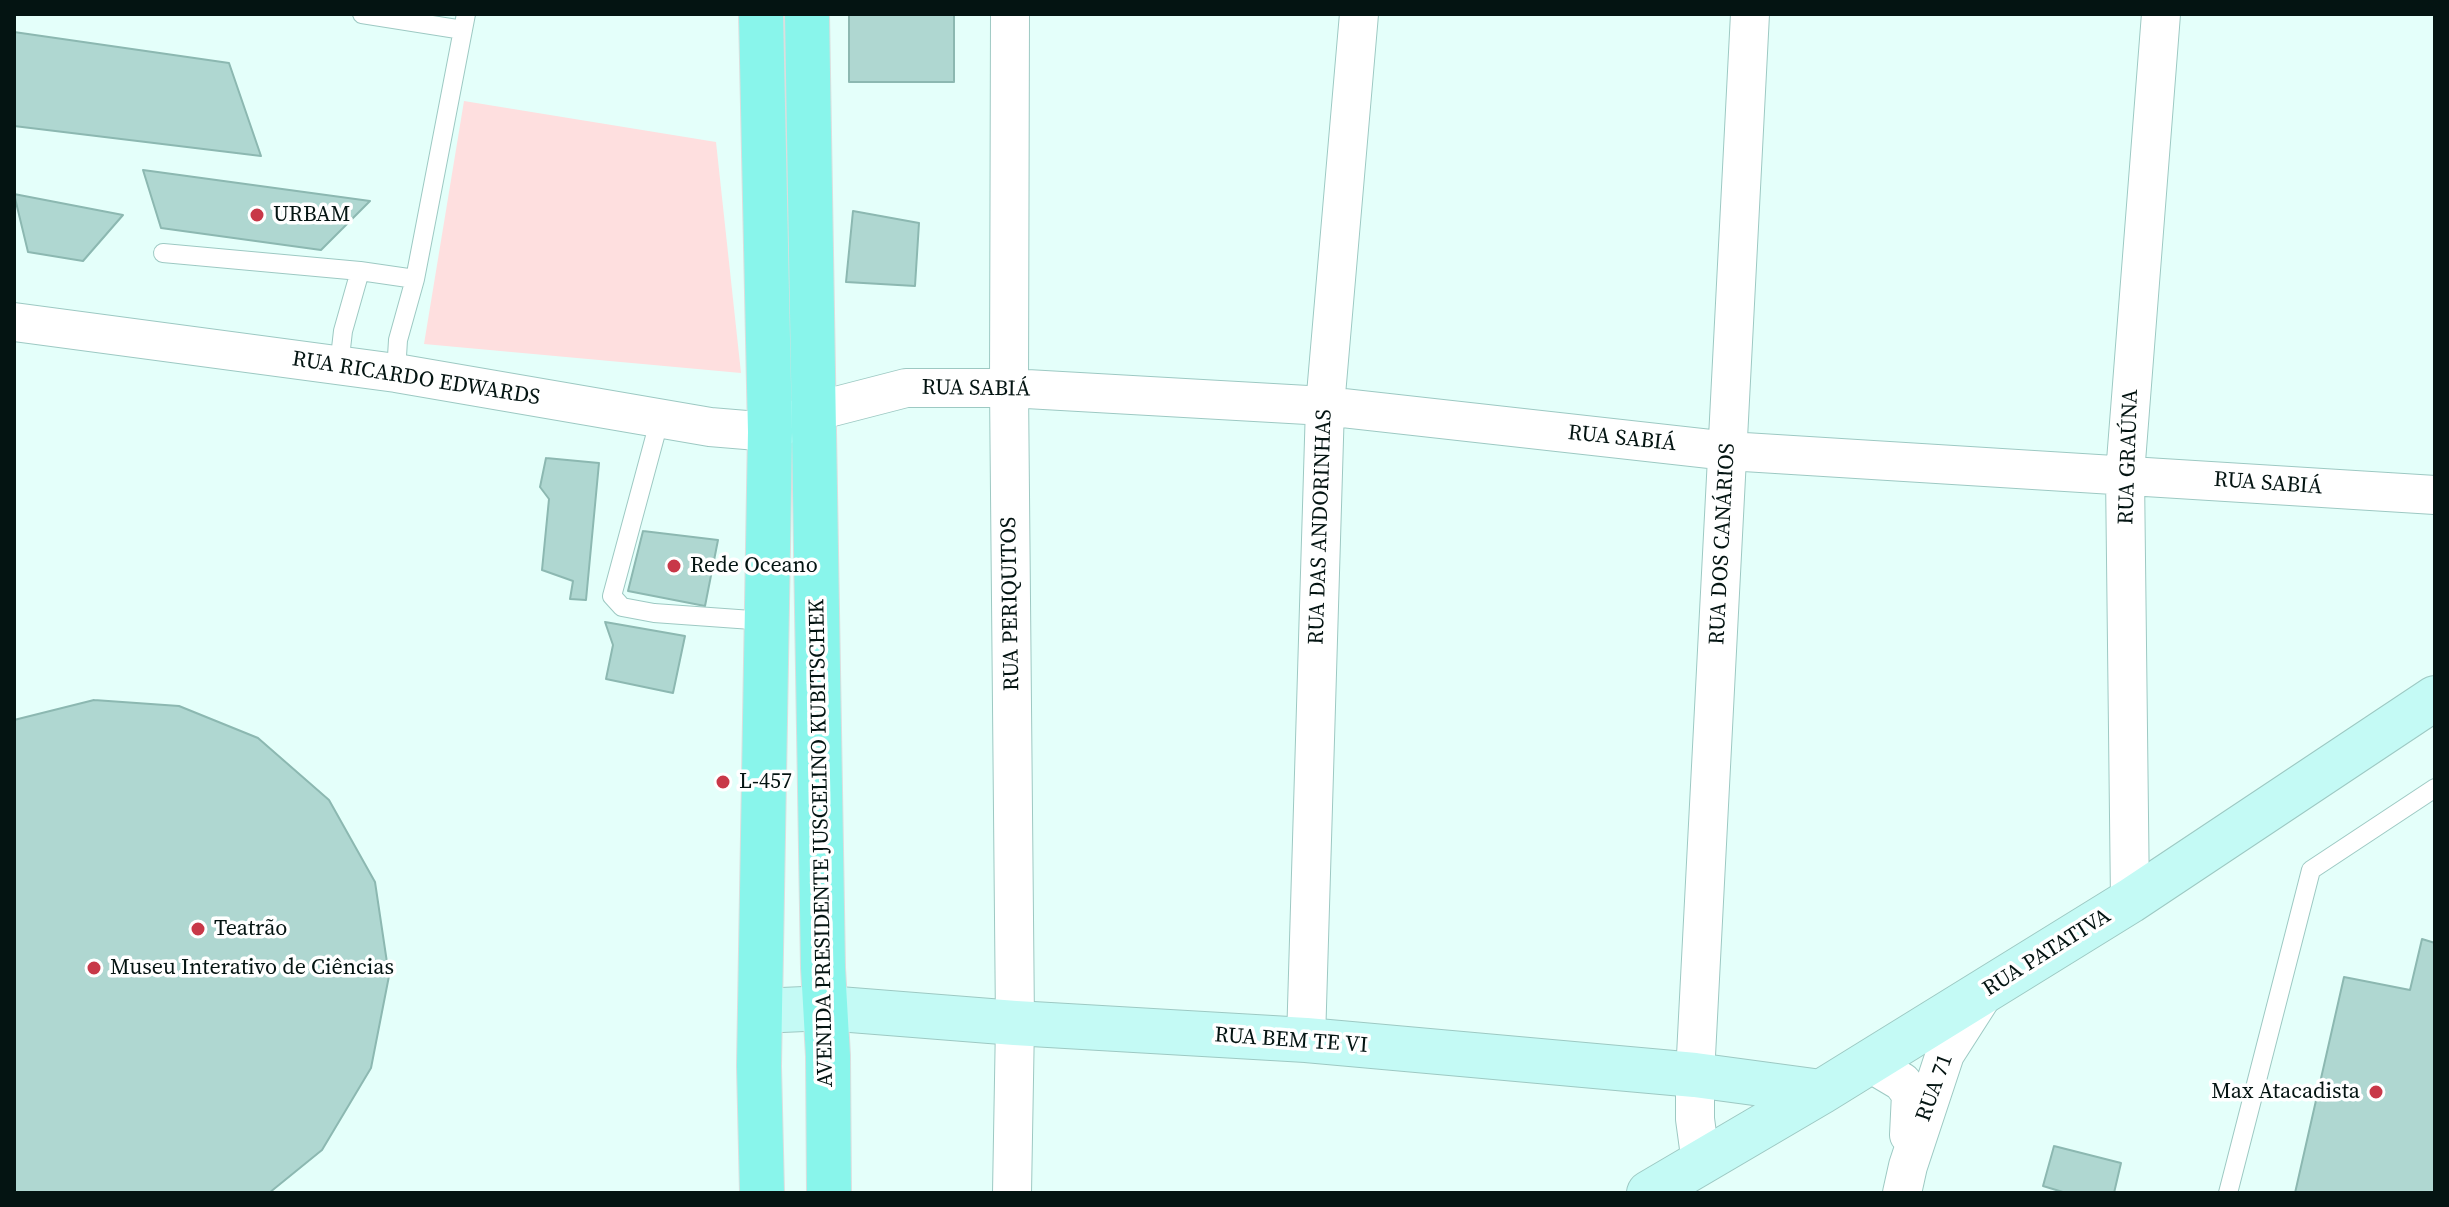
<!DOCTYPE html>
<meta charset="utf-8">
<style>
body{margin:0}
#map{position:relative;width:2449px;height:1207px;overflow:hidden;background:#e4fffa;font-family:"Source Serif 4",serif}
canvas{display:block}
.frame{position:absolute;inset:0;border:16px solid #041412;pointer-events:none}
</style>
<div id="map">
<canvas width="2449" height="1207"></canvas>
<div class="frame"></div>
</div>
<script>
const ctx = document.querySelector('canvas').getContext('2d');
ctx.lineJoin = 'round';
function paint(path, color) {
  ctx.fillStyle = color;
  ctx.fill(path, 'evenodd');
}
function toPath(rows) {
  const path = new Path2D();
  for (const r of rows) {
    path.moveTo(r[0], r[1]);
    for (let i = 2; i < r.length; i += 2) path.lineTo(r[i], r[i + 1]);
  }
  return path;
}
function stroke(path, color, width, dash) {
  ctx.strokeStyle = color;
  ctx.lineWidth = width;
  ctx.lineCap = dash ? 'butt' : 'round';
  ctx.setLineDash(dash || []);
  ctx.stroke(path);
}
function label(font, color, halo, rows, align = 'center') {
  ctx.font = font + ' "Source Serif 4",serif';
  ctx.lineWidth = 7;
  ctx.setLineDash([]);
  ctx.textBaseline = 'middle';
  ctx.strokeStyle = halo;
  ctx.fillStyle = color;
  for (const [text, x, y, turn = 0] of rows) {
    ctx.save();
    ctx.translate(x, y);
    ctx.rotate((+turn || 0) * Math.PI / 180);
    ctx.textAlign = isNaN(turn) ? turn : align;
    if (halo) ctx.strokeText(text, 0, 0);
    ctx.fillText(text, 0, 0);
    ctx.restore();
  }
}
paint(toPath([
 [464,101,716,142,741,373,424,344]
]), '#fedfdf');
const building = toPath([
 [849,14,954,14,954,82,849,82,849,14],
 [14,32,229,63,261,156,14,126,14,32],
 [143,170,370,201,321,250,161,228,143,170],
 [14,194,123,215,83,261,28,252,14,194],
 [853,211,919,223,915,286,846,282,853,211],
 [546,458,599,463,586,600,570,599,573,581,542,570,549,499,540,487,546,458],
 [643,531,718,540,705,606,628,591,643,531],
 [605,622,685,636,673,693,606,679,613,645,605,622],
 [94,700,179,706,258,738,329,800,375,882,389,976,371,1068,322,1150,269,1193,14,1193,14,720,94,700],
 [2422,939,2435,943,2435,1193,2295,1193,2344,977,2410,990,2422,939],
 [2054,1146,2121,1163,2114,1193,2066,1193,2043,1186,2054,1146]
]);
paint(building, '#afd7d1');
stroke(building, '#8cb8b1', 2);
const lane = toPath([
 [362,14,463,30],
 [163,253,360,271,343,331,339,366],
 [360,271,415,279],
 [396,373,398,340,415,279,466,14],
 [660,418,612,596,622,607,654,613,766,621],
 [2228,1193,2311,870,2435,788]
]);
const street = toPath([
 [1010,14,1009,388,1015,1023,1012,1193],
 [14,322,396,373,710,427,770,432,813,412,906,388,1009,388,1325,406,1728,451,2435,495],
 [2130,901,2125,474,2161,14],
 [1306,1040,1325,406,1359,14],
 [1870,1063,1902,1082,1911,1094,1909,1135],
 [1701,1163,1695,1119,1695,1075,1750,14],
 [1902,1193,1908,1166,1945,1054,1986,990]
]);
const secondary = toPath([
 [760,1011,826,1008,1015,1023,1306,1040,1695,1075,1821,1092],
 [1649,1193,1821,1092,2130,901,2435,698]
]);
const primary = toPath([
 [761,14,770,432,759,1066,762,1193],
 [807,14,823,968,828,1056,829,1193]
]);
stroke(lane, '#9dc9c3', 20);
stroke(street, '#9dc9c3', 40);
stroke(secondary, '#9dc9c3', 46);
stroke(primary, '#dcdede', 46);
stroke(lane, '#fff', 18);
stroke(street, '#fff', 38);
stroke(secondary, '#c4faf5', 44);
stroke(primary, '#89f5eb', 44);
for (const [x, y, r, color] of [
 [257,215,8,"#c83848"],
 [674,566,8,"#c83848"],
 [723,782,8,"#c83848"],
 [198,929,8,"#c83848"],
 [94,968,8,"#c83848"],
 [2376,1092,8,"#c83848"]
]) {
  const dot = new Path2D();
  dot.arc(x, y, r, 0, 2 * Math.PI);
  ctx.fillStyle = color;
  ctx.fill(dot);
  stroke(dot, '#fff', 3);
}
label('22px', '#041412', '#fff', [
 ["URBAM",273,215],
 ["Rede Oceano",690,566],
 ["L-457",739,782],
 ["Teatrão",214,929],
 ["Museu Interativo de Ciências",110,968],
 ["Max Atacadista",2360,1092,"right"]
], 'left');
label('22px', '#041412', '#fff', [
 ["RUA RICARDO EDWARDS",416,379,9],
 ["RUA SABIÁ",976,389,1],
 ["RUA SABIÁ",1622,439,6],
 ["RUA GRAÚNA",2129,457,-88],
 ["RUA SABIÁ",2268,484,4],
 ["RUA DAS ANDORINHAS",1321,527,-88],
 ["RUA DOS CANÁRIOS",1723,544,-87],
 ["RUA PERIQUITOS",1011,604,-91],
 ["AVENIDA PRESIDENTE JUSCELINO KUBITSCHEK",822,843,-91],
 ["RUA PATATIVA",2047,953,-32],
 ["RUA BEM TE VI",1291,1041,4],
 ["RUA 71",1935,1088,-70]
]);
</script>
